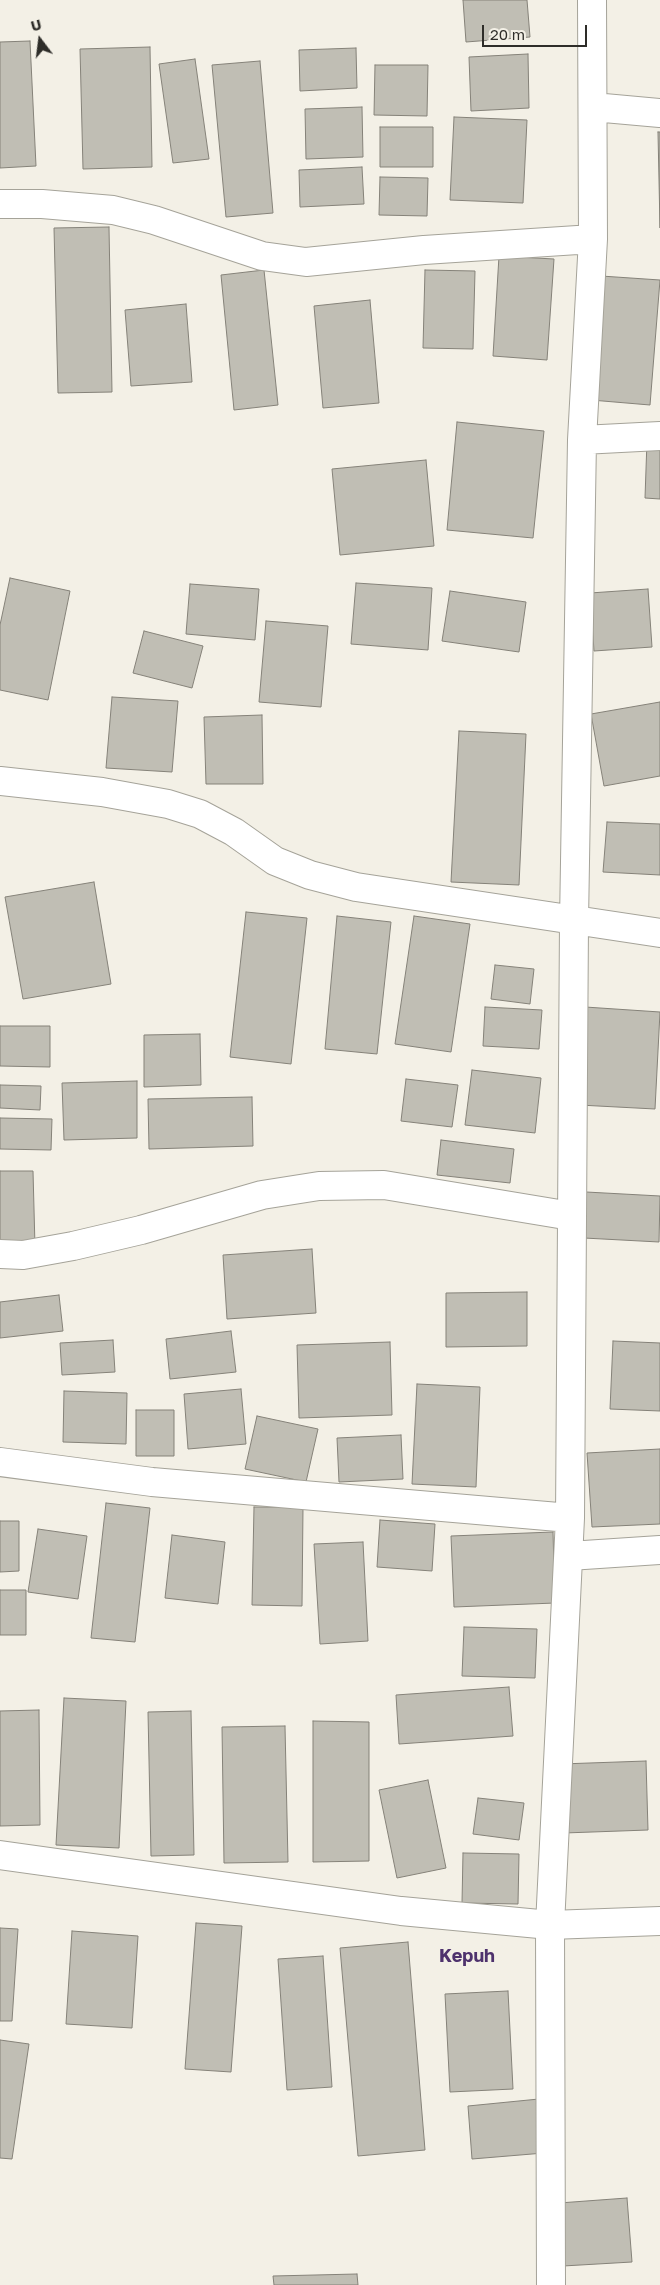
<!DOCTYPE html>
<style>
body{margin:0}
#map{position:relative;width:660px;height:2285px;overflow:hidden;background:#f3f0e6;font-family:"Golos Text",sans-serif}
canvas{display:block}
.north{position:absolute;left:15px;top:15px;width:50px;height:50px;-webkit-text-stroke:4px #f3f0e6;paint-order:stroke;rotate:345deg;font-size:14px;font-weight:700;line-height:20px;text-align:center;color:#2e2d29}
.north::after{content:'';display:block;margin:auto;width:18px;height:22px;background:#2e2d29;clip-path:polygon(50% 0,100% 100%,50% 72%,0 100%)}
.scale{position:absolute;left:482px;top:25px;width:105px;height:22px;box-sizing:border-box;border:2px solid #2e2d29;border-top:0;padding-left:6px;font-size:15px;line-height:18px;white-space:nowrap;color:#2e2d29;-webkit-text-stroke:4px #f3f0e6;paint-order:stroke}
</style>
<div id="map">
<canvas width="660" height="2285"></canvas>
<div class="north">U</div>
<div class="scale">20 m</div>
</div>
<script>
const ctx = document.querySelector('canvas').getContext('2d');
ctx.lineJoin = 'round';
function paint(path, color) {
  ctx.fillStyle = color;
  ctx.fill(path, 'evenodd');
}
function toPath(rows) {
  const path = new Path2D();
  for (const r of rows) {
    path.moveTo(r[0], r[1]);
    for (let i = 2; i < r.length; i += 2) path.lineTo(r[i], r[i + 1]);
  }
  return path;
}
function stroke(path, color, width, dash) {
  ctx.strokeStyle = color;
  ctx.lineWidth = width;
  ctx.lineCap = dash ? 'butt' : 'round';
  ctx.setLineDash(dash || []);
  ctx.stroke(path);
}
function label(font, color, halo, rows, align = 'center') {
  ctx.font = font + ' "Golos Text",sans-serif';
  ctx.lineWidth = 4;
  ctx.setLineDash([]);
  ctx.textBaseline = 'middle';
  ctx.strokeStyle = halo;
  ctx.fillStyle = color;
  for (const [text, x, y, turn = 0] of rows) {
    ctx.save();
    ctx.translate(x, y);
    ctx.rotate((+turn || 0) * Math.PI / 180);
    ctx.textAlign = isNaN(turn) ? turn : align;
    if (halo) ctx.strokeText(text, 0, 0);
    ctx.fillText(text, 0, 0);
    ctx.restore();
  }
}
const building = toPath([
 [463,0,527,0,530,37,466,42,463,0],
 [30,41,36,166,0,168,0,42,30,41],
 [150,47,152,167,83,169,80,49,150,47],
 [356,48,357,88,300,91,299,50,356,48],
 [528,54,529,108,471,111,469,57,528,54],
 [195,59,209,159,173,163,159,64,195,59],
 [260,61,273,213,226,217,212,65,260,61],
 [375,65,428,65,427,116,374,115,375,65],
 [362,107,363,157,306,159,305,109,362,107],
 [454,117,527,120,523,203,450,200,454,117],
 [380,127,433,127,433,167,380,167,380,127],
 [658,132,660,132,660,228,658,132],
 [362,167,364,204,300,207,299,170,362,167],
 [380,177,428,178,427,216,379,215,380,177],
 [109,227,112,392,58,393,54,228,109,227],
 [499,256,554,259,547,360,493,356,499,256],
 [264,270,278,405,234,410,221,275,264,270],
 [425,270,475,271,473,349,423,348,425,270],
 [601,276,660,280,650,405,591,400,601,276],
 [370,300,379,403,323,408,314,306,370,300],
 [186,304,192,382,131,386,125,310,186,304],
 [457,422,544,431,533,538,447,530,457,422],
 [647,441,660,441,660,499,645,498,647,441],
 [426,460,434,546,340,555,332,469,426,460],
 [10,578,70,591,48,700,0,690,0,625,10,578],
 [356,583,432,588,428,650,351,644,356,583],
 [190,584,259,589,255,640,186,634,190,584],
 [648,589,652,647,594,651,590,593,648,589],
 [450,591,526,602,519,652,442,641,450,591],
 [266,621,328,626,321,707,259,702,266,621],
 [144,631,203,646,192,688,133,673,144,631],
 [112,697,178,701,172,772,106,768,112,697],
 [660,702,660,776,604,786,591,714,660,702],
 [262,715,263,784,206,784,204,717,262,715],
 [459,731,526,734,519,885,451,882,459,731],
 [607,822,660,824,660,875,603,872,607,822],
 [94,882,111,984,23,999,5,897,94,882],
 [246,912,307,918,291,1064,230,1057,246,912],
 [337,916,391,922,377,1054,325,1049,337,916],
 [414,916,470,924,451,1052,395,1044,414,916],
 [495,965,534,969,530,1004,491,999,495,965],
 [485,1007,542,1010,539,1049,483,1046,485,1007],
 [585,1007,660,1012,655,1109,579,1105,585,1007],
 [0,1026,50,1026,50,1067,0,1066,0,1026],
 [200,1034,201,1085,144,1087,144,1035,200,1034],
 [472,1070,541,1078,535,1133,465,1125,472,1070],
 [406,1079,458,1085,452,1127,401,1121,406,1079],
 [137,1081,137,1138,64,1140,62,1083,137,1081],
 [0,1085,41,1086,40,1110,0,1108,0,1085],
 [252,1097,253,1146,149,1149,148,1099,252,1097],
 [0,1118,52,1119,51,1150,0,1149,0,1118],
 [441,1140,514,1149,510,1183,437,1175,441,1140],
 [0,1171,33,1171,35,1247,0,1248,0,1171],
 [586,1192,660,1196,659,1242,584,1238,586,1192],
 [312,1249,316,1313,227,1319,223,1255,312,1249],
 [527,1292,527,1346,446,1347,446,1293,527,1292],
 [59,1295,63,1331,0,1338,0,1302,59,1295],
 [231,1331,236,1372,170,1379,166,1339,231,1331],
 [113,1340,115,1372,62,1375,60,1343,113,1340],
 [613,1341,660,1343,660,1411,610,1409,613,1341],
 [390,1342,392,1415,299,1418,297,1345,390,1342],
 [417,1384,480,1387,476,1487,412,1484,417,1384],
 [241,1389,246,1444,188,1449,184,1394,241,1389],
 [64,1391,127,1393,126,1444,63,1442,64,1391],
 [136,1410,174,1410,174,1456,136,1456,136,1410],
 [257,1416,318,1429,306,1482,245,1469,257,1416],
 [401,1435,403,1479,339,1482,337,1438,401,1435],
 [660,1449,660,1524,592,1527,587,1453,660,1449],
 [106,1503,150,1508,135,1642,91,1638,106,1503],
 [254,1507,303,1507,302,1606,252,1605,254,1507],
 [380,1520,435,1524,432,1571,377,1567,380,1520],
 [0,1521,19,1521,19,1571,0,1572,0,1521],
 [38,1529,87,1536,78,1599,28,1592,38,1529],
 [553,1532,555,1603,454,1607,451,1536,553,1532],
 [172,1535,225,1542,218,1604,165,1598,172,1535],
 [363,1542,368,1641,320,1644,314,1544,363,1542],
 [0,1590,26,1590,26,1635,0,1635,0,1590],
 [464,1627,537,1629,535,1678,462,1676,464,1627],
 [509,1687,513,1736,399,1744,396,1695,509,1687],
 [64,1698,126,1701,119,1848,56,1845,64,1698],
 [39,1710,40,1825,0,1826,0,1711,39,1710],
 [191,1711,194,1855,151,1856,148,1712,191,1711],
 [313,1721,369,1722,369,1861,313,1862,313,1721],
 [285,1726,288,1862,224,1863,222,1727,285,1726],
 [646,1761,648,1830,564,1833,561,1764,646,1761],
 [428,1780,446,1868,397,1878,379,1790,428,1780],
 [478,1798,524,1803,519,1840,473,1834,478,1798],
 [463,1853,519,1854,518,1904,462,1903,463,1853],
 [196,1923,242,1926,231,2072,185,2069,196,1923],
 [0,1928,18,1929,12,2021,0,2021,0,1928],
 [72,1931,138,1936,132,2028,66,2024,72,1931],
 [408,1942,425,2150,358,2156,340,1948,408,1942],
 [323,1956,332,2087,287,2090,278,1959,323,1956],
 [508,1991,513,2089,450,2092,445,1994,508,1991],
 [0,2040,29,2044,12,2159,0,2158,0,2040],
 [539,2099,544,2153,472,2159,468,2106,539,2099],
 [627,2198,632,2262,563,2266,559,2203,627,2198],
 [357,2274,358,2285,274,2285,273,2276,357,2274]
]);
paint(building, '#c0beb4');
stroke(building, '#858279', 1);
const minor = toPath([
 [593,107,660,113],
 [0,204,42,204,113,210,154,220,262,256,306,262,424,250,593,239],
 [582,440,660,436],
 [0,781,102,792,168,804,200,814,234,832,275,861,310,875,356,887,660,933],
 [0,1254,23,1255,73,1246,141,1230,262,1195,319,1186,384,1185,571,1216],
 [0,1462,152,1482,570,1518],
 [569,1556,660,1550],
 [551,2285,550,1925,570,1518,574,922,582,440,593,239,592,0]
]);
const tertiary = toPath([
 [0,1855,401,1911,550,1925,660,1921]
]);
stroke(minor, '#a5a399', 30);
stroke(tertiary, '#a5a399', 30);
stroke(minor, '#fff', 28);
stroke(tertiary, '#fff', 28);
label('bold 18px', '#4e326d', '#f3f0e6', [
 ["Kepuh",467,1956]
]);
</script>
